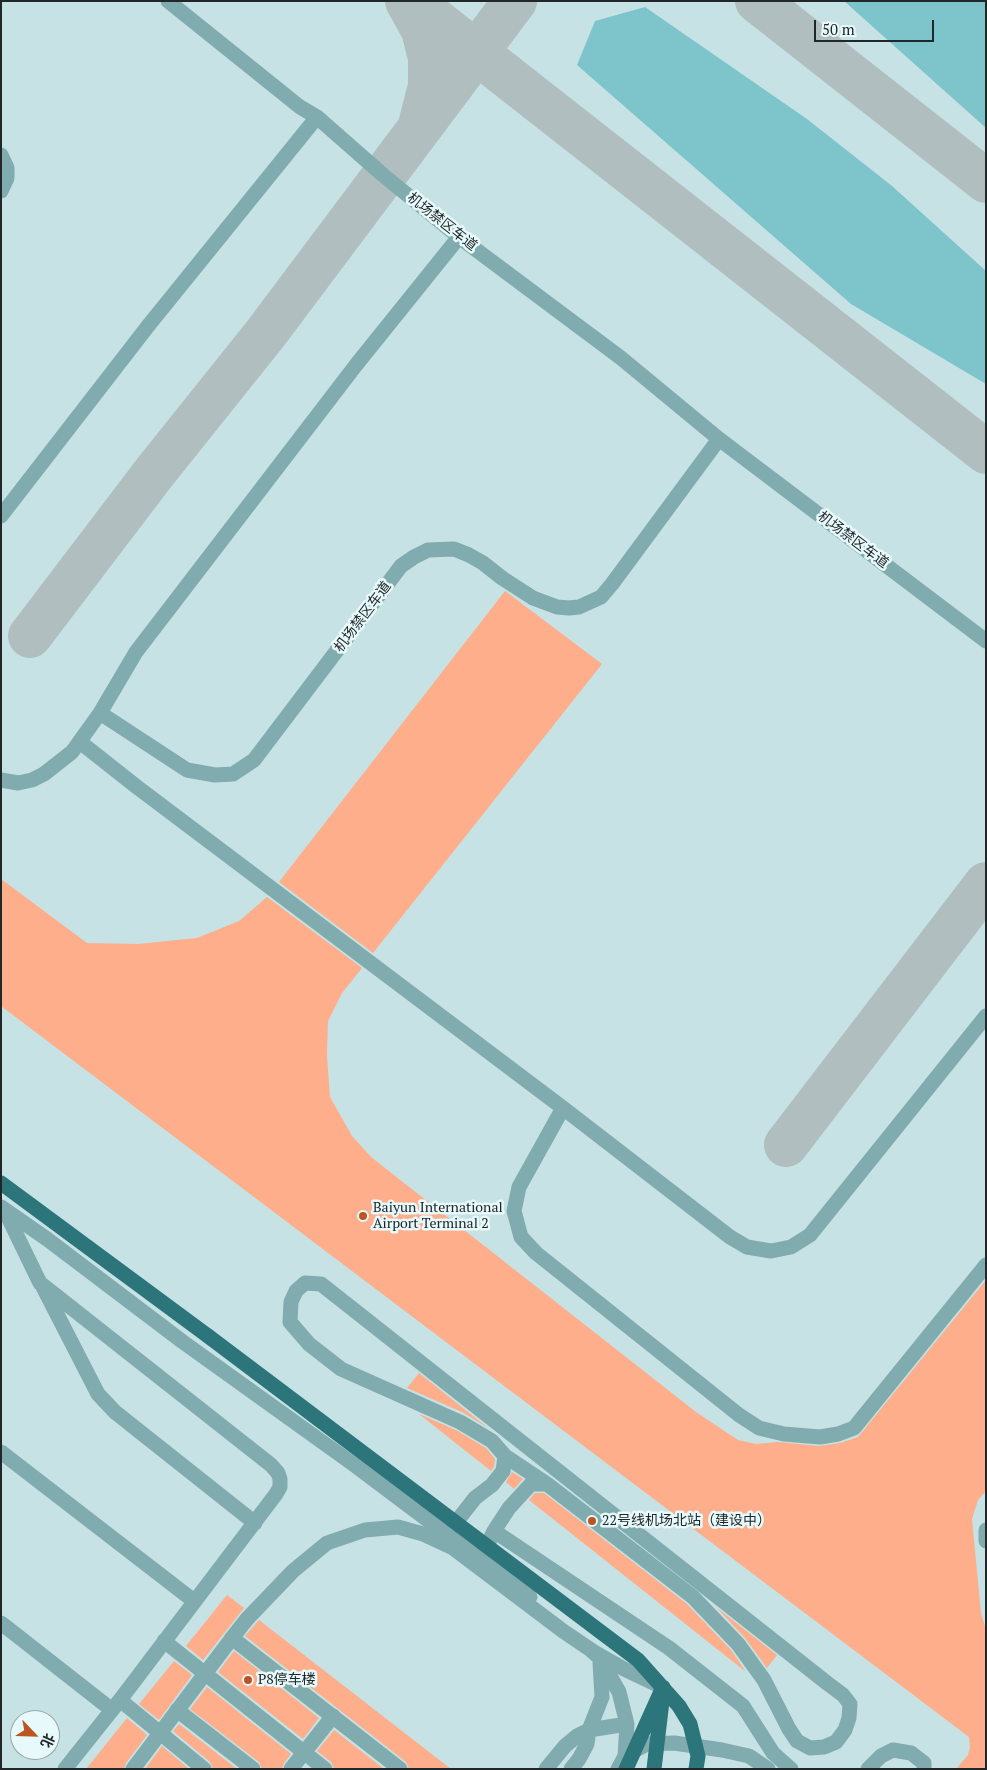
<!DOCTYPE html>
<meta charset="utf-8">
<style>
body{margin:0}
#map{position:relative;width:987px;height:1770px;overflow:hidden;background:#daeced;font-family:"PT Serif","Noto Sans SC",serif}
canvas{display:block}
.frame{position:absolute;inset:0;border:2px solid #212728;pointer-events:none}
.north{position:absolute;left:10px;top:1710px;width:50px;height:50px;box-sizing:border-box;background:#e7f9fb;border:1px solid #98a5a7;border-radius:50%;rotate:114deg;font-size:14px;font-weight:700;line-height:20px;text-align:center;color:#212728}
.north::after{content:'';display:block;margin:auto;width:18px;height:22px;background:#ba5621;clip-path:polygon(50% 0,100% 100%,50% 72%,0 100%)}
.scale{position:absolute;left:814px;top:20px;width:120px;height:22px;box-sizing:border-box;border:2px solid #212728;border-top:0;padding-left:6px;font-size:15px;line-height:18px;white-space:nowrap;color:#212728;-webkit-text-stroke:4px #e7f9fb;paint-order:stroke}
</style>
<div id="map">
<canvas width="987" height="1770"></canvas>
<div class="frame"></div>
<div class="north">北</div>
<div class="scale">50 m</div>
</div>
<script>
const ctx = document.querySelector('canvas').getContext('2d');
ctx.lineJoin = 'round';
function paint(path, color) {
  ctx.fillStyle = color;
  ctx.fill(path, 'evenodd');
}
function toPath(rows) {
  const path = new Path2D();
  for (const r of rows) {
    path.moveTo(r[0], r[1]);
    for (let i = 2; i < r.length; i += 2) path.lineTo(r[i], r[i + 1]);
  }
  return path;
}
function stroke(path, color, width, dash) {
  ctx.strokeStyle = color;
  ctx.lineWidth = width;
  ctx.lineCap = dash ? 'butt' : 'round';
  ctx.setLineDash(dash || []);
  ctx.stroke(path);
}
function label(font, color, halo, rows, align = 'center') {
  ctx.font = font + ' "PT Serif","Noto Sans SC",serif';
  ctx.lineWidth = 5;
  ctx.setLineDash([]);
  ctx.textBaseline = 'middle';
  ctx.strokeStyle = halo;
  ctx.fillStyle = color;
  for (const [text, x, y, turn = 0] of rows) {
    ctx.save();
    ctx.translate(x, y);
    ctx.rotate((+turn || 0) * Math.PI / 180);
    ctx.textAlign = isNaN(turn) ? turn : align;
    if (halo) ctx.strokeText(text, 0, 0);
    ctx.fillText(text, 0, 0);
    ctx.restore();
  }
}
paint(toPath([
 [1,1,986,1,986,1769,1,1769],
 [20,1720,50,1720,50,1750,20,1750]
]), '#c7e2e4');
paint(toPath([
 [844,1,986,1,986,128],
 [645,7,807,119,892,186,986,271,986,384,851,304,577,65,595,21]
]), '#7ec5cb');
stroke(toPath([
 [407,1,423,30,430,58,430,86,421,121],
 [411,1,986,452],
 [757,1,986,181],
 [30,636,154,473,266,333,515,1],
 [786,1145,986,884]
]), '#b0bec0', 44);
paint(toPath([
 [505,591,602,664,373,953,279,882],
 [1,879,87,943,138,944,197,938,239,921,267,897,362,968,342,993,328,1021,327,1055,330,1097,352,1136,371,1157,696,1412,738,1440,756,1444,778,1442,819,1446,840,1443,858,1437,986,1280,986,1491,978,1500,972,1519,981,1613,986,1630,986,1769,956,1769,968,1755,970,1747,969,1737,1,1006],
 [419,1373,488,1428,464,1413,407,1388],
 [419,1414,456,1430,486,1448,495,1459,494,1467,491,1471],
 [512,1472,523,1479,514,1489,506,1482],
 [535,1493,544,1493,687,1604,731,1650,746,1672,529,1500],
 [227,1595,244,1608,203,1660,186,1646],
 [716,1607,777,1655,767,1668,745,1638],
 [259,1620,451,1769,409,1769,406,1762,245,1636],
 [234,1651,319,1718,303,1739,218,1672],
 [174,1661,192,1675,159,1720,139,1704],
 [207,1687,291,1754,284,1763,282,1769,262,1769,259,1762,190,1709],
 [127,1718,147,1735,126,1763,124,1769,86,1769],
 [179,1724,237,1769,213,1769,210,1762,173,1731],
 [334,1730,384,1769,334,1769,331,1762,317,1751],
 [162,1746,189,1769,145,1769]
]), '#feae8a');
stroke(toPath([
 [168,1,300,107,317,117,383,175,459,237,621,358,719,439,986,641],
 [1,155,7,168,7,178,1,191],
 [1,516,148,326,317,117],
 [100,713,136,652,356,365,459,237],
 [80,742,137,787,563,1108,730,1237,747,1247,771,1251,791,1247,810,1235,986,1016],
 [1,780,18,783,32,780,44,774,72,752,100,713,187,770,215,775,233,774,254,760,401,566,414,557,428,550,454,549,469,555,483,563,502,578,533,598,557,607,569,608,579,607,601,597,612,584,719,439],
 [563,1108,519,1187,514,1211,521,1237,536,1253,739,1415,759,1428,784,1434,820,1437,838,1434,854,1428,986,1265],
 [1,1207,47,1239,183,1342,353,1464,530,1597],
 [5,1211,40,1283,271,1465,278,1473,280,1479,280,1487,276,1494,120,1700,65,1769],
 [43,1287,98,1394,115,1412,255,1523],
 [1,1452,194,1601],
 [505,1456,547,1484],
 [986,1530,986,1541],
 [494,1531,669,1648,743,1706,773,1753,791,1769],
 [446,1535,475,1498,492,1485,503,1471,505,1456,492,1441,460,1422,341,1369,309,1344,290,1322,291,1302,296,1291,305,1283,321,1284,827,1683,843,1695,850,1704,849,1718,845,1730,836,1742,824,1747,810,1748,797,1741,789,1729,764,1680,738,1644,693,1597,547,1484,531,1484,509,1508,494,1531,481,1559],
 [247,1619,232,1638,400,1769],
 [1,1623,112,1710],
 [164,1641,325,1769],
 [592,1651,600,1658,619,1692,627,1724,625,1756,618,1769],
 [120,1700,204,1769],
 [177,1710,253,1769],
 [628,1754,647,1744,674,1743,722,1750,749,1756,768,1769],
 [546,1769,565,1746,577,1736,589,1730,627,1724],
 [571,1769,579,1759,587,1744,589,1730,602,1697,600,1663],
 [868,1769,881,1756,893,1750,911,1753,924,1763,924,1769]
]), '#80acaf', 15);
stroke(toPath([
 [1,1183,208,1336]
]), '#2c757a', 15);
stroke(toPath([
 [247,1619,293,1571,327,1543,365,1530,398,1527,423,1534,453,1548,563,1631,594,1652,624,1669,662,1687],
 [133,1769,232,1638],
 [291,1769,333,1716]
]), '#80acaf', 15);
stroke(toPath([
 [208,1336,638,1660,679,1706,690,1724,698,1756,696,1769],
 [626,1769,663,1687],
 [654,1769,662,1701]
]), '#2c757a', 15);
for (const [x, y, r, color] of [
 [363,1216,5,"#ba5621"],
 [592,1521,5,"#ba5621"],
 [248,1680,5,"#ba5621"]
]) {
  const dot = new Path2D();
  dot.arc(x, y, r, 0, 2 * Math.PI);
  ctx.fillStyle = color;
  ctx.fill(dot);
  stroke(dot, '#e7f9fb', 2);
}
label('14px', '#212728', '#e7f9fb', [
 ["机场禁区车道",442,222,38],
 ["机场禁区车道",853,540,37],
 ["机场禁区车道",363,617,-53]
]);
label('14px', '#212728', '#e7f9fb', [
 ["Baiyun International",373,1208],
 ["Airport Terminal 2",373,1224],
 ["22号线机场北站（建设中）",602,1521],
 ["P8停车楼",258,1680]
], 'left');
</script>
